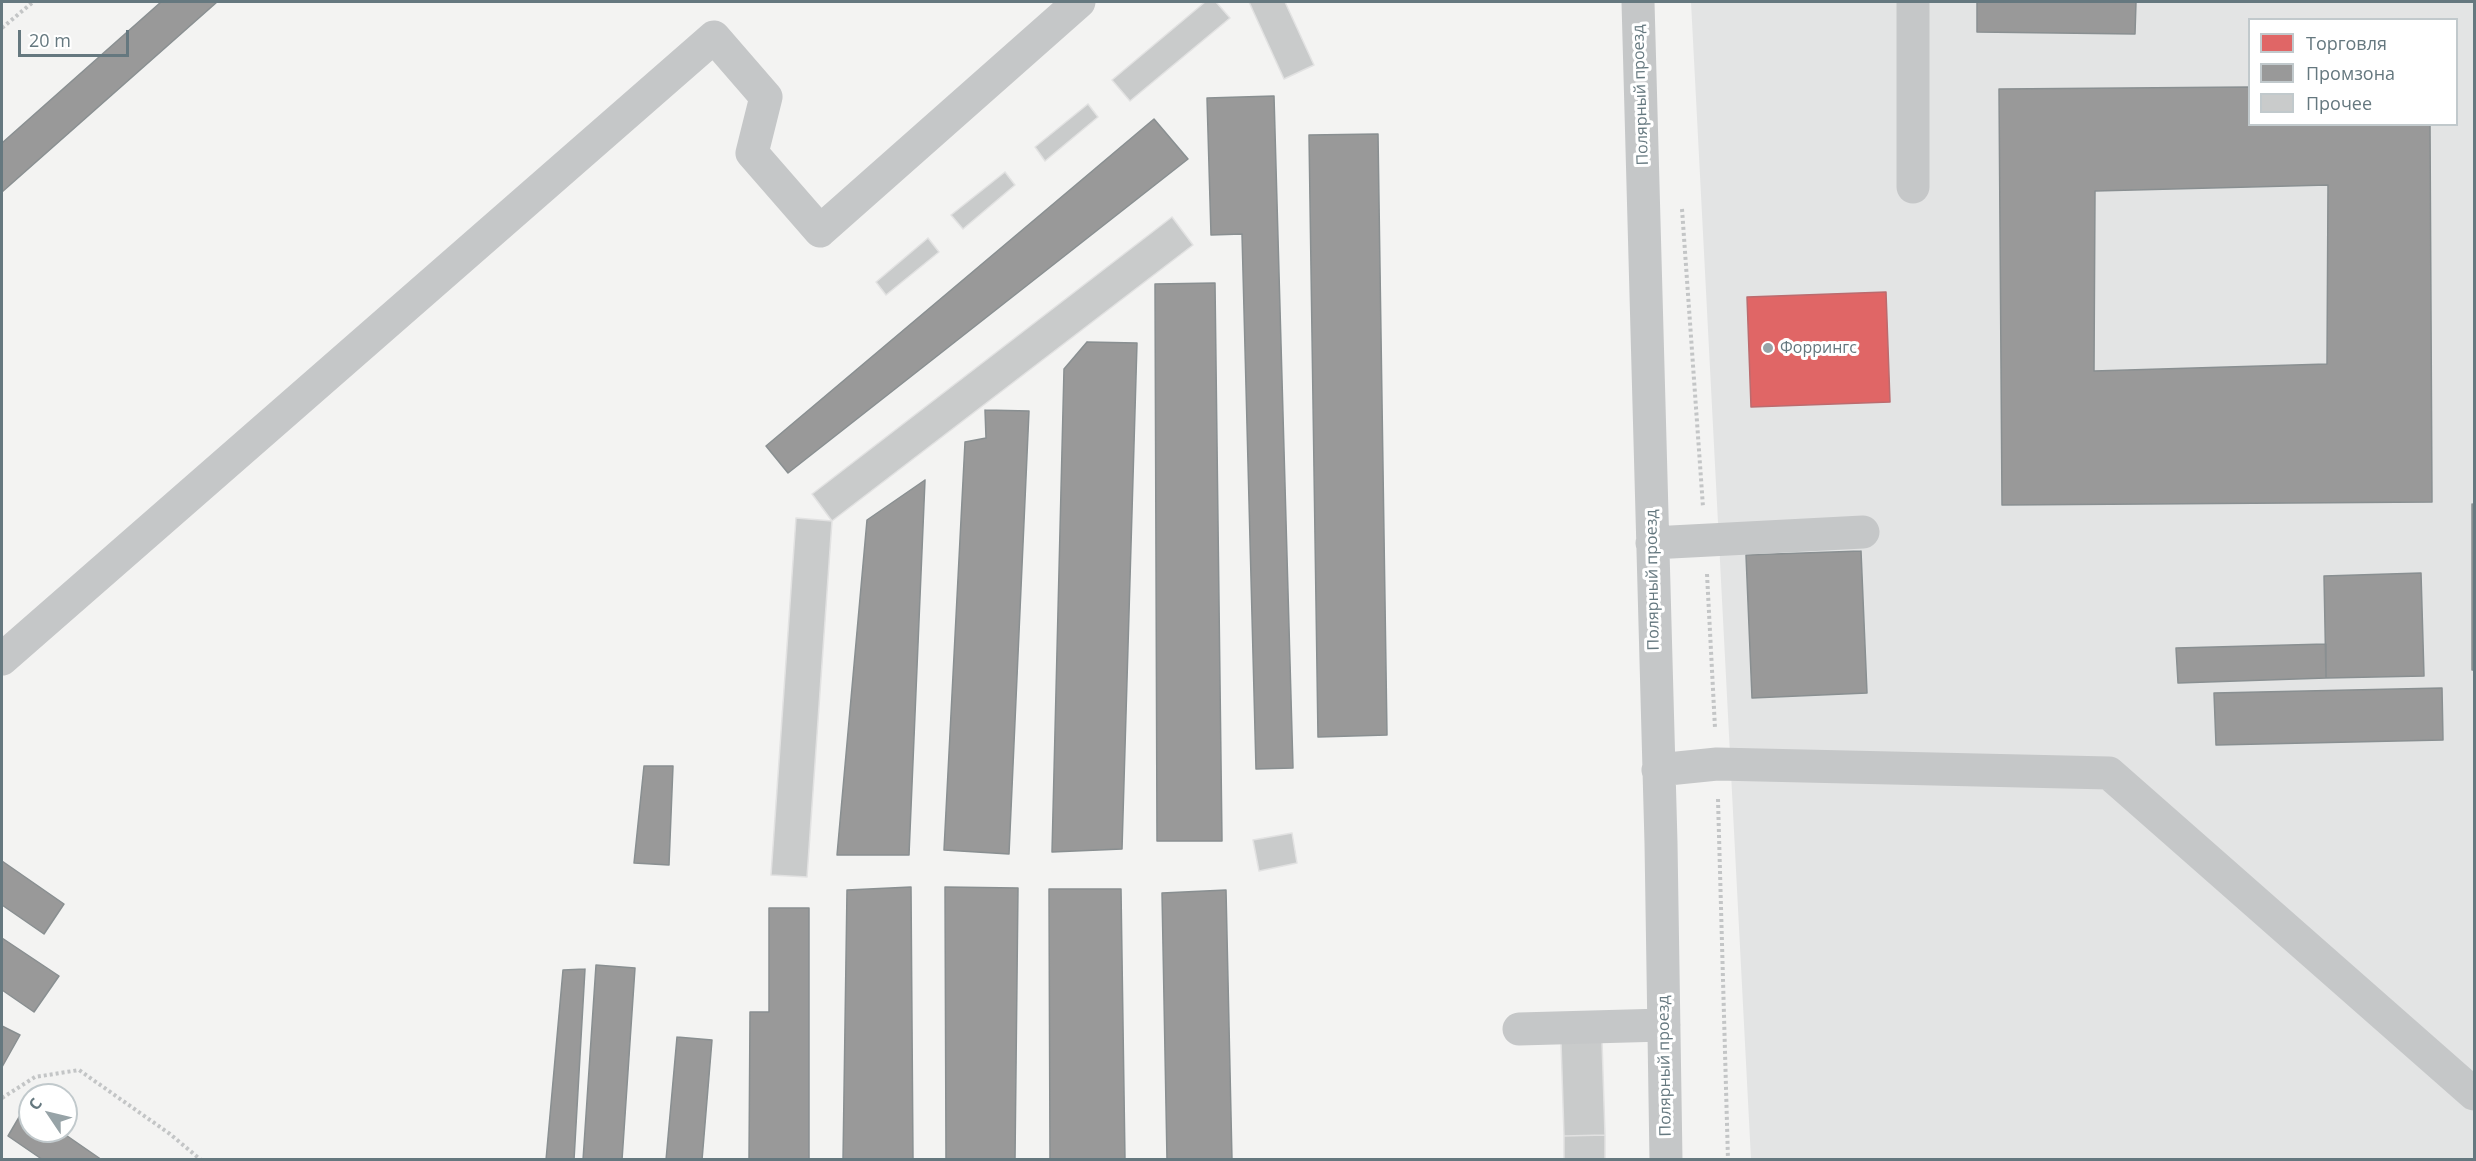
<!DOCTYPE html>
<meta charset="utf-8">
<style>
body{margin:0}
#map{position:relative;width:2476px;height:1161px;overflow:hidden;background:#f3f3f2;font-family:"Open Sans",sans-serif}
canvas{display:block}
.frame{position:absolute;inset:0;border:3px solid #65787f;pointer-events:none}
.legend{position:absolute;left:2248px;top:18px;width:210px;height:108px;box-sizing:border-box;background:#fff;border:2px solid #c1c9cc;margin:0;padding:8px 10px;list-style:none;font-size:18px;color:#65787f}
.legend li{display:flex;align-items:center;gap:12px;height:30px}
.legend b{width:30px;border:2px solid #c1c9cc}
.north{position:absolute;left:18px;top:1083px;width:60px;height:60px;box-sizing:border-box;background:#fff;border:2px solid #c1c9cc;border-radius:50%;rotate:305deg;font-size:16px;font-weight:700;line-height:24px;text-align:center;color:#65787f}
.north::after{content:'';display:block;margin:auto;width:21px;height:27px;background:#97a3a7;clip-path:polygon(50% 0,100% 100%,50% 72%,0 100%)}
.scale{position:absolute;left:18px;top:30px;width:111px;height:27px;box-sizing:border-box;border:3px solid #65787f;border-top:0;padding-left:8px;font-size:18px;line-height:21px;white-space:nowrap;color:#65787f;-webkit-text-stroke:4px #fff;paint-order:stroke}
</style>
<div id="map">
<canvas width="2476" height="1161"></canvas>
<div class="frame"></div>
<ul class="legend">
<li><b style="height:16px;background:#e06666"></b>Торговля</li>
<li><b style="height:16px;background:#999"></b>Промзона</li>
<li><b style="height:16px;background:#c9cbcb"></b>Прочее</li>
</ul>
<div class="north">С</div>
<div class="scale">20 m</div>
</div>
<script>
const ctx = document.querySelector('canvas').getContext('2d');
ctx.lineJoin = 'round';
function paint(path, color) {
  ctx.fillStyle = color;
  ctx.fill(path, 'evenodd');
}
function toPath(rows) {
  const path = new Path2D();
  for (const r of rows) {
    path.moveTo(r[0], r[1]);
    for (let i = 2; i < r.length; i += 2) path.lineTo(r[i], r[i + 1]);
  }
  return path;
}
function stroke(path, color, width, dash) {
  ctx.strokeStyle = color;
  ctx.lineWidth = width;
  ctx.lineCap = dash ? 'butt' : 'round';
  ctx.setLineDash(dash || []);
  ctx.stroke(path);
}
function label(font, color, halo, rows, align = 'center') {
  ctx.font = font + ' "Open Sans",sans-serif';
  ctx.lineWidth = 6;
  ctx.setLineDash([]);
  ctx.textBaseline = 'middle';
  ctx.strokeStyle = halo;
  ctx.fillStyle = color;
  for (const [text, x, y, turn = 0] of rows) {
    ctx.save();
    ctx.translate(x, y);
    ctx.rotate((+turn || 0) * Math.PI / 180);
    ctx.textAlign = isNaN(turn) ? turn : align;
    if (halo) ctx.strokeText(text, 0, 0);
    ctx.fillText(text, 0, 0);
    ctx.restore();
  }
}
paint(toPath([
 [1691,2,2474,2,2474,1159,1751,1159],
 [2250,20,2456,20,2456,124,2250,124]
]), '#e3e4e4');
const shops = toPath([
 [1886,292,1890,402,1751,407,1747,297,1886,292]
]);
paint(shops, '#e06666');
stroke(shops, '#bb6b6e', 1.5);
const industry = toPath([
 [161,2,217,2,2,192,2,143,161,2],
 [1977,2,2136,2,2135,34,1977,32,1977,2],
 [2250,87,2250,124,2430,124,2432,502,2002,505,1999,89,2250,87],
 [2328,185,2327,364,2094,371,2095,191,2328,185],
 [1274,96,1293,768,1256,769,1242,234,1211,235,1207,98,1274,96],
 [1154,119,1188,159,788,473,766,446,1154,119],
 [1378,134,1387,735,1318,737,1309,135,1378,134],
 [1215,283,1222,841,1157,841,1155,284,1215,283],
 [1087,342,1137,343,1122,849,1052,852,1064,369,1087,342],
 [985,410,1029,411,1009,854,944,850,965,442,986,438,985,410],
 [925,480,909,855,837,855,867,520,925,480],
 [2472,504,2474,505,2474,670,2472,670,2472,504],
 [1861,551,1867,693,1752,698,1746,555,1861,551],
 [2421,573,2424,676,2326,678,2324,576,2421,573],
 [2326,644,2326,678,2178,683,2176,648,2326,644],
 [2442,688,2443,740,2216,745,2214,693,2442,688],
 [644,766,673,766,669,865,634,863,644,766],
 [2,861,64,904,44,934,2,905,2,861],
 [911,887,913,1160,843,1160,847,890,911,887],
 [945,887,1018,888,1015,1160,946,1160,945,887],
 [1049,889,1121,889,1125,1160,1050,1160,1049,889],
 [1226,890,1232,1160,1167,1160,1162,893,1226,890],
 [769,908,809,908,809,1160,749,1160,750,1012,769,1012,769,908],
 [2,938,59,976,34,1012,2,990,2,938],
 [596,965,635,968,622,1160,583,1160,596,965],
 [585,969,574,1160,546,1160,563,970,585,969],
 [2,1026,20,1035,2,1067,2,1026],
 [677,1037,712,1040,702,1160,666,1160,677,1037],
 [25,1107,30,1111,30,1131,60,1131,102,1160,43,1160,8,1136,25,1107]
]);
paint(industry, '#999');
stroke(industry, '#898f91', 1.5);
const building = toPath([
 [1205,2,1216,2,1230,18,1130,101,1112,80,1205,2],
 [1249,2,1285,2,1314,65,1284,79,1249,2],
 [1088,104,1098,117,1045,161,1035,147,1088,104],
 [1005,172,1015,185,963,229,951,215,1005,172],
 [1172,217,1193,245,832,521,812,494,1172,217],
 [928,238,939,252,886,295,876,282,928,238],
 [796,518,832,521,807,877,771,875,796,518],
 [1292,833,1297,863,1259,871,1253,840,1292,833],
 [1602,1041,1605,1135,1564,1136,1561,1042,1602,1041],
 [1605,1135,1605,1160,1564,1160,1564,1136,1605,1135]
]);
paint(building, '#c9cbcb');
stroke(building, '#e2e2e2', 1.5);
stroke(toPath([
 [2,28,33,2],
 [1682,209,1703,507],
 [1707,574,1715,728],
 [1718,799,1728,1160],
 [2,1098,35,1077,79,1070,170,1134,201,1160]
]), '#c3c5c6', 4, [3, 3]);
stroke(toPath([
 [1638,2,1661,843,1666,1160],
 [1913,187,1913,2],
 [1652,543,1863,532],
 [2,659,714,37,766,97,752,153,820,231,1079,2],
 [1658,770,1717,764,2109,773,2474,1094],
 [1519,1029,1664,1025]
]), '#c5c7c8', 33);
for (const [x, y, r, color] of [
 [1768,348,6,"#97a3a7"]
]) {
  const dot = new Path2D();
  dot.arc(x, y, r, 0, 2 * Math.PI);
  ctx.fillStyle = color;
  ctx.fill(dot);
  stroke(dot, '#fff', 2);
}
label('16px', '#65787f', '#fff', [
 ["Полярный проезд",1641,95,-92],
 ["Полярный проезд",1653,580,-91],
 ["Полярный проезд",1665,1066,-91]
]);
label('16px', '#65787f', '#fff', [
 ["Форрингс",1780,348]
], 'left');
</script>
